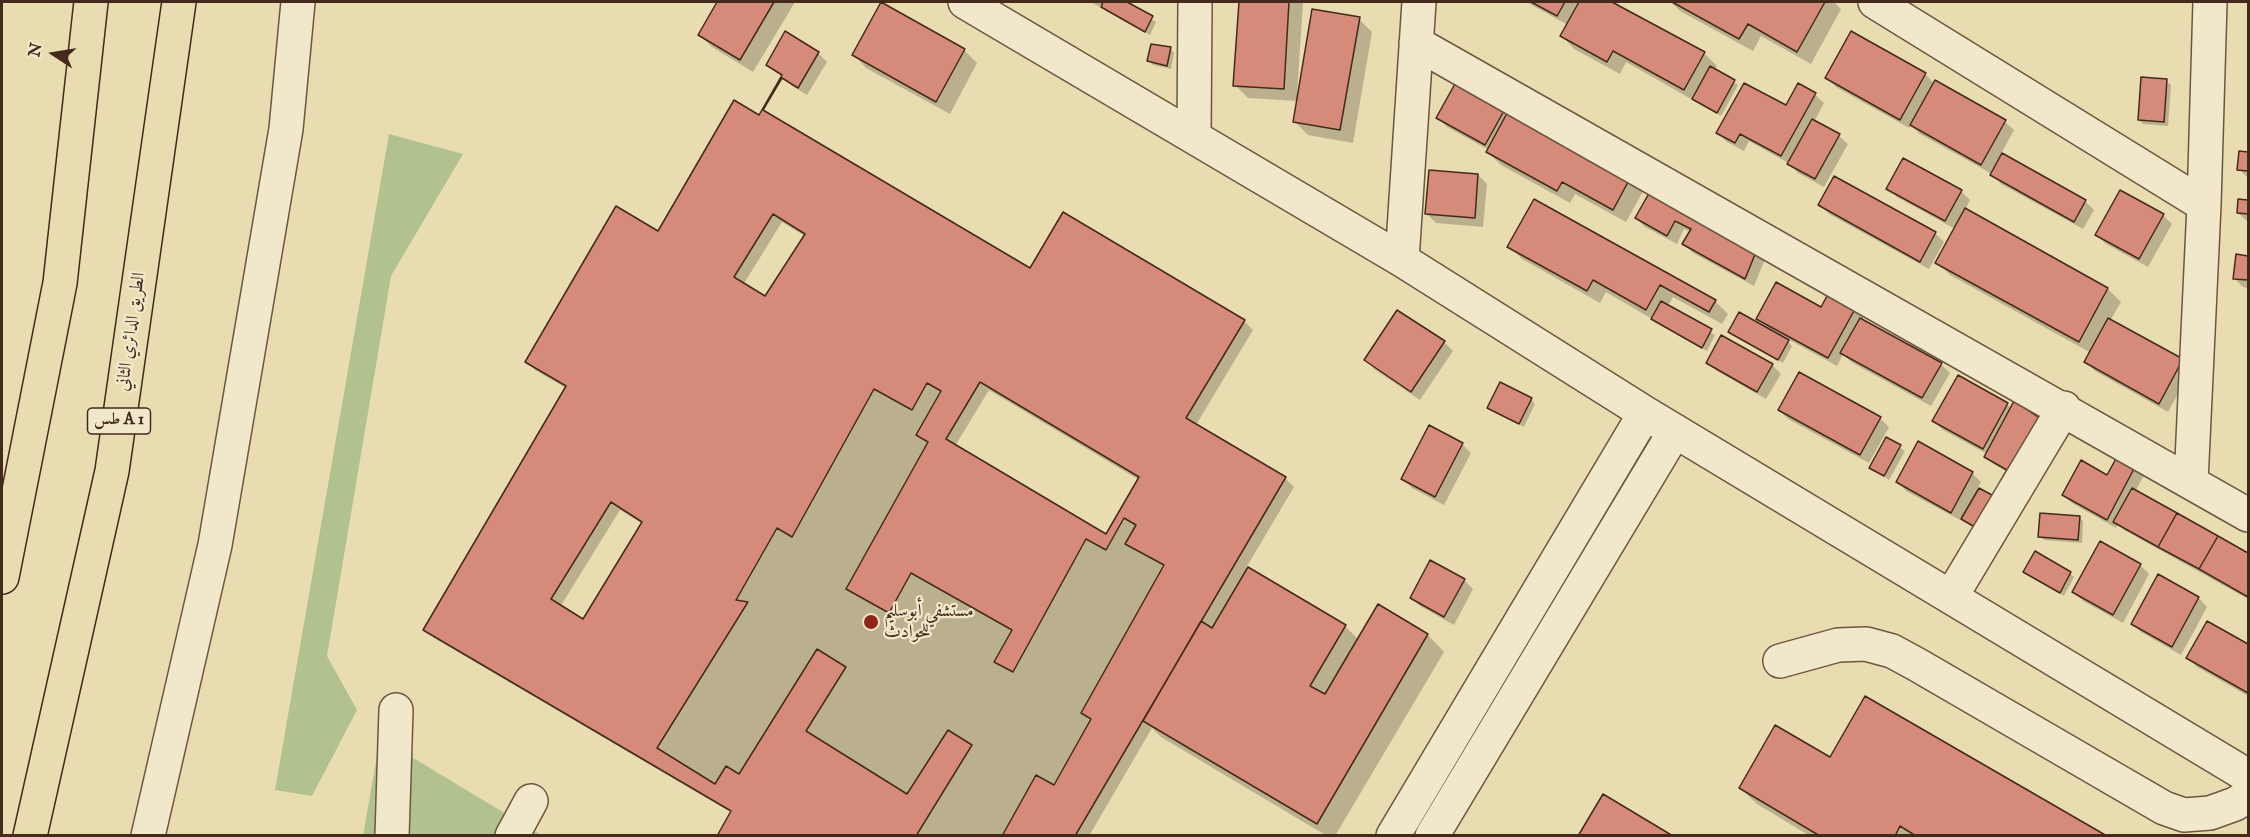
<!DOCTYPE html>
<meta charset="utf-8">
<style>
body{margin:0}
#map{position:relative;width:2250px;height:837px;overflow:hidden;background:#e9dcb1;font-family:"IM FELL English",serif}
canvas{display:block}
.frame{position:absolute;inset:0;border:3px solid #442a1a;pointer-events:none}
.north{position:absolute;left:24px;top:24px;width:60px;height:60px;-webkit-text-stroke:4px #f1e8cc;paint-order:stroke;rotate:282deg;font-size:16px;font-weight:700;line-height:24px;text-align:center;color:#442a1a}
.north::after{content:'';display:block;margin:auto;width:21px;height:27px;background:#442a1a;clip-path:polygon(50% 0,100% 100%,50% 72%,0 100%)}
</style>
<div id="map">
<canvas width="2250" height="837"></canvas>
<div class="frame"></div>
<div class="north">N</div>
</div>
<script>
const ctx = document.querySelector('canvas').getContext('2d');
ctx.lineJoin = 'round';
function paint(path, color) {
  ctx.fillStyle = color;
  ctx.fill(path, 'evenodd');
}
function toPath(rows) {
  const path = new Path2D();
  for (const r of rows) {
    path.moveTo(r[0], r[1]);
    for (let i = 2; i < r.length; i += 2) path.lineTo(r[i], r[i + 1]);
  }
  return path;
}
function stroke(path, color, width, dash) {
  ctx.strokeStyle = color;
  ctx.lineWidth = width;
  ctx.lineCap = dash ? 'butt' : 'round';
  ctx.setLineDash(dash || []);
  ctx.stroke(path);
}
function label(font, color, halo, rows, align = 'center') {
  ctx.font = font + ' "IM FELL English",Amiri,serif';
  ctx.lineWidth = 4.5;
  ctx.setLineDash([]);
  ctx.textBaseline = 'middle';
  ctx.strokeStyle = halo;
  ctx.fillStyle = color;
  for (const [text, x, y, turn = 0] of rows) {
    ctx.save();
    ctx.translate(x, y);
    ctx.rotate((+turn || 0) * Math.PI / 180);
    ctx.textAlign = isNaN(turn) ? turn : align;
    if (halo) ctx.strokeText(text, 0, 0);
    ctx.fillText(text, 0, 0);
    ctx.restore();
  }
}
paint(toPath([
 [389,134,463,154,391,276,327,656,357,710,312,796,275,790],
 [380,738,541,835,363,836]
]), '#b2c28f');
paint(toPath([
 [719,2,795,2,753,72,712,47,699,34],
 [1090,2,1124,2,1156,22,1150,35,1107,11,1101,5,1100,7],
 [1240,2,1303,2,1297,95,1299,95,1359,19,1372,32,1353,143,1308,135,1295,122,1298,101,1248,98,1235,85],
 [1526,2,1609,2,1704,53,1717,66,1714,70,1738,85,1721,116,1626,62,1620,74,1574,49,1562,36,1568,25],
 [1671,2,1834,2,1841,9,1811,64,1761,36,1753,51,1680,11],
 [1170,49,1174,53,1171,69,1153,65,1149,61],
 [964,50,977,63,950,114,866,68,854,55],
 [818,53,827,62,807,95,792,86,768,64],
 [1925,74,1934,83,2005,122,2014,130,2001,154,2085,201,2094,210,2083,229,2001,184,1992,174,1920,134,1911,125,1909,128,1836,87,1827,78],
 [2166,81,2171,85,2168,126,2143,124,2139,120],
 [1457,84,1646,186,1626,222,1575,194,1570,203,1501,165,1488,152,1489,150,1447,127,1438,118],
 [1815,95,1824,103,1814,122,1839,136,1848,144,1824,187,1798,173,1790,164,1749,141,1744,151,1727,142,1718,133],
 [734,102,1031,270,1244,321,1253,330,1196,425,1285,478,1294,487,1246,568,1345,626,1359,640,1379,606,1428,635,1444,652,1335,836,1327,836,1161,737,1152,728,1089,836,718,836,732,813,434,638,425,629,566,388,535,370,526,361,658,233],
 [782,222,805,236,765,299,743,285],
 [989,390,1139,480,1106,536,955,446],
 [620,510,643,524,583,621,560,607],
 [2240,152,2248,153,2248,178,2239,169],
 [1478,175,1487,184,1483,227,1436,223,1427,214],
 [1888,188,1961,191,1970,200,1965,210,2108,289,2121,302,2110,321,2191,370,2168,412,2095,371,2086,362,2091,353,1950,275,1937,262,1955,229,1897,197],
 [1652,190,1768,252,1754,286,1693,253,1684,244,1691,232,1684,229,1677,244,1645,227,1636,218],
 [2239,200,2248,201,2248,222,2238,213],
 [1535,201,1715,301,1728,314,1722,324,1673,297,1668,306,1715,335,1707,351,1606,292,1600,303,1522,259,1509,246],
 [1820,205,1935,233,1944,242,1929,269,1829,214],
 [2163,215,2172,224,2148,267,2106,244,2097,235],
 [2237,256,2248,257,2248,288,2243,287,2234,278],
 [1822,310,1868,310,1861,321,1941,364,1950,373,1931,406,1851,362,1843,354,1837,366,1784,337,1792,346,1783,363,1730,331,1771,331,1758,318],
 [1444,342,1453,351,1420,400,1374,369,1366,360],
 [1708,363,1772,365,1781,374,1766,399,1717,371],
 [1799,374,1880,418,1889,427,1869,463,1788,419,1779,410],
 [1531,399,1535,404,1524,427,1489,407],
 [2007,404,2012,409,2007,472,1995,465,1986,457,1987,454,1943,430,1934,421],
 [1887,439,1905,451,1889,480,1871,468],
 [1462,444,1471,453,1444,505,1412,488,1403,479],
 [2136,466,2144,475,2135,492,2248,554,2248,599,2124,530,2118,524,2116,528,2072,503,2063,495],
 [1972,473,1981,482,1977,489,2002,502,1966,522,1962,518,1960,520,1906,491,1898,482],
 [2079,517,2083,521,2082,543,2044,540,2039,536],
 [2101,543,2140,565,2149,574,2123,623,2083,601,2074,592],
 [2025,572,2070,573,2074,577,2064,596],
 [2158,576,2199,598,2207,607,2181,655,2141,632,2132,623],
 [1464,580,1473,589,1454,625,1420,606,1411,597],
 [2207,623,2248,645,2248,696,2197,667,2188,658],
 [1830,759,2104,836,1810,836,1757,804,1740,788]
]), '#0003');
const building = toPath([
 [717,2,774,2,740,60,698,35,717,2],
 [881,2,965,49,936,102,852,55,881,2],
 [1103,2,1127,2,1153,16,1145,32,1101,7,1103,2],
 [1239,2,1289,2,1284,89,1233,86,1239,2],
 [1531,2,1565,2,1557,16,1531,2],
 [1579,2,1612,2,1705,52,1684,90,1613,51,1607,62,1560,36,1579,2],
 [1672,2,1825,2,1797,52,1748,24,1739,39,1672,2],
 [1312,9,1360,17,1340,130,1293,122,1312,9],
 [785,31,819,52,798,88,782,78,763,110,1030,268,1063,212,1245,320,1186,418,1286,477,1075,836,717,836,731,811,423,630,566,386,525,362,616,206,658,231,734,100,759,115,782,75,766,65,785,31],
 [773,214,805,234,765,296,734,277,773,214],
 [980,382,1139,477,1106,534,946,439,980,382],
 [611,502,642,522,583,619,551,599,611,502],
 [1851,31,1926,73,1900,120,1825,78,1851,31],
 [1151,44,1171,47,1167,66,1147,61,1151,44],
 [1710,66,1735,80,1717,113,1692,99,1710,66],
 [2141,77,2167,79,2164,122,2138,120,2141,77],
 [1935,80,2006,120,1981,165,1910,125,1935,80],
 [1456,82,1505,109,1485,145,1436,118,1456,82],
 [1744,83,1786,105,1798,83,1816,93,1781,156,1740,134,1735,143,1716,133,1744,83],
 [1512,104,1634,171,1613,210,1562,182,1557,191,1486,152,1512,104],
 [1812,119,1840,134,1815,179,1787,164,1812,119],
 [2239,151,2248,152,2248,171,2237,170,2239,151],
 [2002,153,2086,200,2074,222,1990,175,2002,153],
 [1903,158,1962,190,1945,221,1886,189,1903,158],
 [1429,170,1478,174,1475,218,1425,214,1429,170],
 [1834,176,1936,232,1920,262,1818,205,1834,176],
 [1652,188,1760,242,1745,279,1682,244,1691,229,1675,221,1667,236,1635,218,1652,188],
 [2120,190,2164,214,2139,259,2095,235,2120,190],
 [1534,199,1716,300,1709,312,1660,285,1646,310,1593,280,1587,291,1507,247,1534,199],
 [2238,199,2248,200,2248,214,2237,213,2238,199],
 [1965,208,2108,288,2079,342,1935,263,1965,208],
 [2236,254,2248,256,2248,280,2233,279,2236,254],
 [1776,282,1821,307,1833,285,1860,300,1828,358,1756,319,1776,282],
 [1661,301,1712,329,1702,348,1651,319,1661,301],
 [1397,310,1445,341,1411,392,1364,360,1397,310],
 [1739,312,1789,340,1778,360,1728,332,1739,312],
 [1860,318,1942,363,1922,398,1840,353,1860,318],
 [2108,318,2183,359,2159,404,2084,362,2108,318],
 [1721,335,1773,364,1757,392,1706,363,1721,335],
 [1799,372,1881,417,1860,455,1778,410,1799,372],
 [1958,375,2008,403,1983,449,1932,421,1958,375],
 [1500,382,1532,398,1519,424,1487,408,1500,382],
 [927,383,941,391,916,435,928,442,846,589,889,613,911,573,1012,630,994,662,1013,672,1086,539,1106,550,1124,518,1136,525,1125,544,1164,565,1081,713,1091,719,1054,785,1036,775,1002,836,916,836,972,745,948,730,907,794,806,731,846,667,817,649,739,774,726,766,715,784,657,748,748,602,736,600,777,528,792,537,874,389,912,410,927,383],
 [2014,401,2047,423,2008,487,2000,482,2007,470,1984,457,2014,401],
 [1429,425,1463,443,1435,497,1401,479,1429,425],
 [1886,437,1901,445,1884,476,1869,468,1886,437],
 [1918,441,1973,472,1951,513,1896,482,1918,441],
 [2118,455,2136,465,2107,520,2062,495,2081,460,2107,475,2118,455],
 [1979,488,2003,501,1985,533,1961,519,1979,488],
 [2132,488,2177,513,2158,547,2113,522,2132,488],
 [2040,513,2080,516,2078,540,2038,537,2040,513],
 [2177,513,2218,536,2199,569,2158,547,2177,513],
 [2218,536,2248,553,2248,597,2199,569,2218,536],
 [2100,541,2141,564,2113,615,2072,592,2100,541],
 [2035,551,2071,572,2060,593,2023,572,2035,551],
 [1430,560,1465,579,1444,617,1410,598,1430,560],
 [1248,567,1346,625,1310,686,1325,694,1378,604,1428,634,1317,824,1143,721,1201,621,1212,628,1248,567],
 [2158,574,2199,597,2172,647,2131,624,2158,574],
 [2207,621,2248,644,2248,693,2186,658,2207,621],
 [1865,696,2107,836,1916,836,1900,826,1895,836,1820,836,1739,788,1775,725,1830,757,1865,696],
 [1603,794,1673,836,1578,836,1603,794]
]);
paint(building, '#d68a7a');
stroke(building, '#442a1a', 1.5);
const minor = toPath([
 [965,2,1402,260,1645,413,2248,776],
 [1875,2,2204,205],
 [1416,43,2248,515],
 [1194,137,1195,2],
 [1402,260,1419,2],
 [2191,482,2204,205,2210,2],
 [1951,597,2064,408],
 [1780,661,1838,645,1866,644,1892,651,1916,664,2164,808,2184,815,2210,813,2235,804,2248,796],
 [148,836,215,545,286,129,298,2],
 [392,836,396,710],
 [512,836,531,801],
 [1393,836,1645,413],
 [1432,836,1675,431]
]);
const highway = toPath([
 [2,577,60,283,91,2],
 [30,836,112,471,179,2]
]);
stroke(minor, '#6d5640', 36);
stroke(highway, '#442a1a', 36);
stroke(minor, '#f1e8cc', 33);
stroke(highway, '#e9dcb1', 33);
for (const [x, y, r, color] of [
 [871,622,8,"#8f2418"]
]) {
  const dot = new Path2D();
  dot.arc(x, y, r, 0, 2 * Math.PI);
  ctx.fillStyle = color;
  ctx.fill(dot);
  stroke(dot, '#f1e8cc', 2);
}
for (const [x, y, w] of [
 [119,421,63]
]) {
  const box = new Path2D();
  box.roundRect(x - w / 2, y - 13, w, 26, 4.5);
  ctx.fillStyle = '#f1e8cc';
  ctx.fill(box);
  stroke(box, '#442a1a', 1.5);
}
label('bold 16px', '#442a1a', null, [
 ["طس A 1",119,421]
]);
label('18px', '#442a1a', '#f1e8cc', [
 ["الطريق الدائري الثاني",132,332,-82]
]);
label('18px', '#442a1a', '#f1e8cc', [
 ["مستشفي أبوسليم",884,612],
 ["للحوادث",884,633]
], 'left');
</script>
